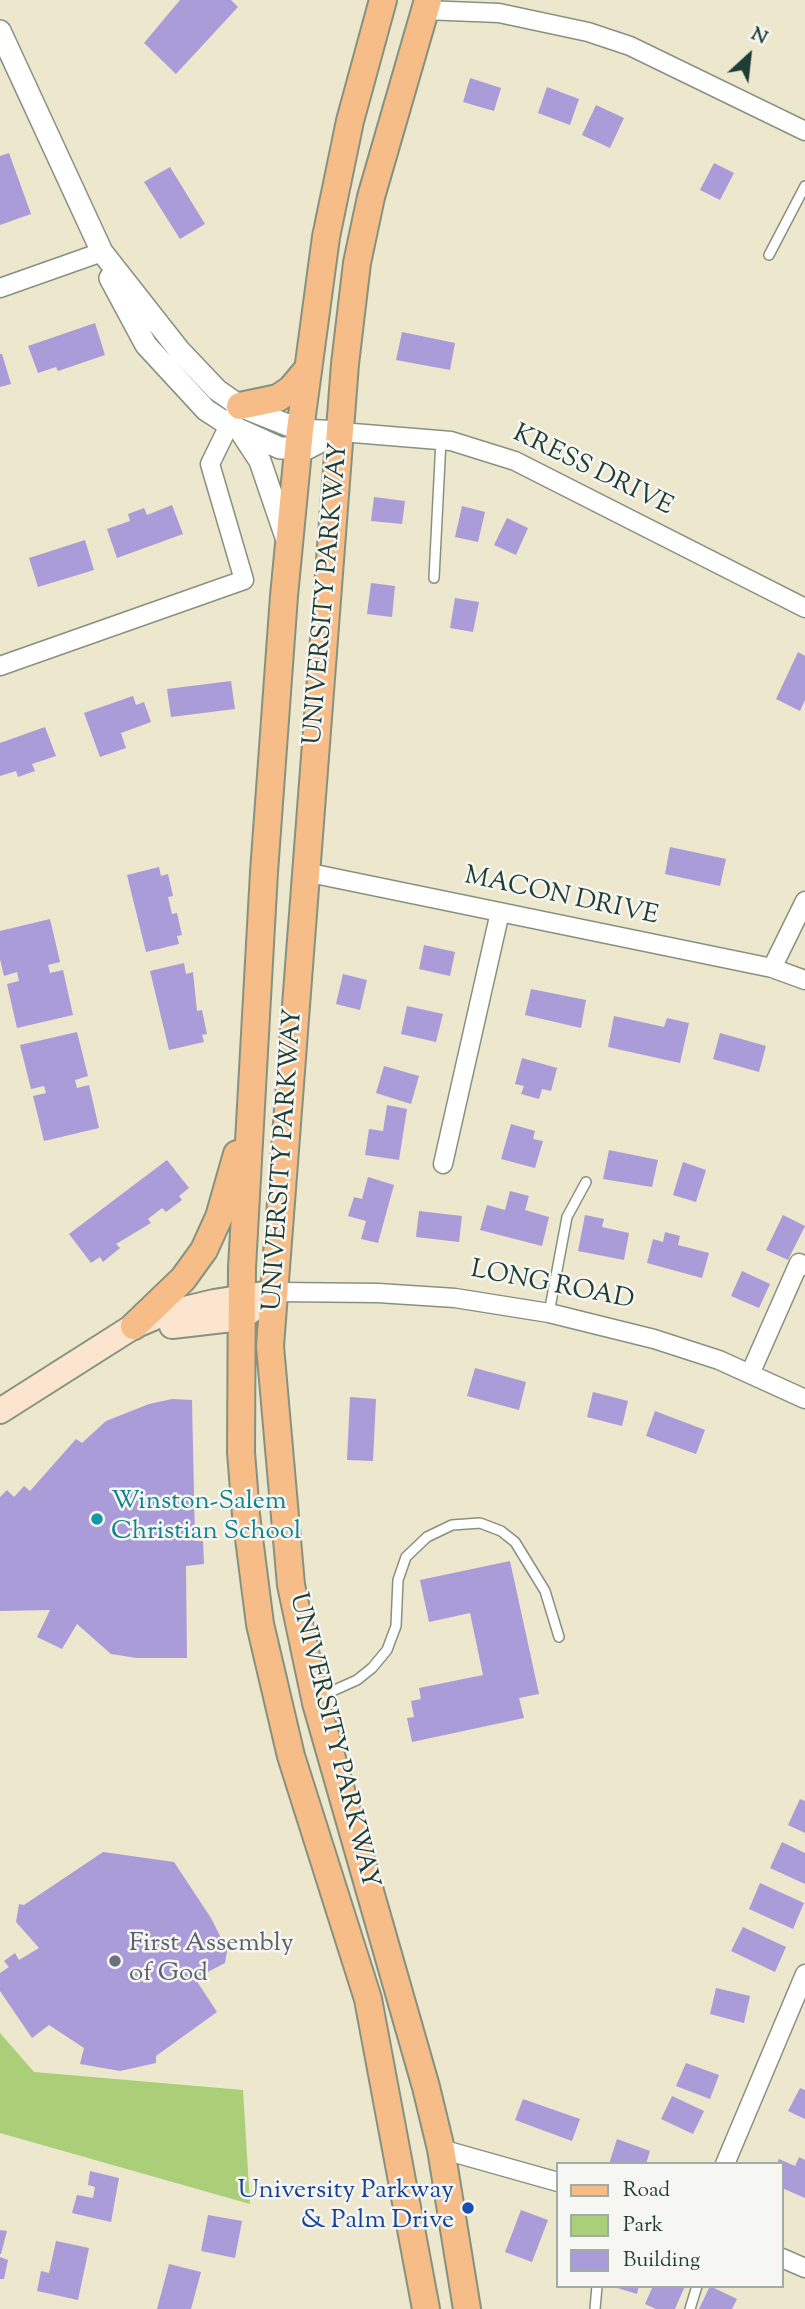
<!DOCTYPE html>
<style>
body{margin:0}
#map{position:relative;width:805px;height:2309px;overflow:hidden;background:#ece7cd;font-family:"Sorts Mill Goudy",serif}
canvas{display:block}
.legend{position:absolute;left:556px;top:2162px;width:228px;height:126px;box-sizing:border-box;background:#f6f6f2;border:2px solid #a0aca6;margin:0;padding:9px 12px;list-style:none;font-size:21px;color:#1f3d34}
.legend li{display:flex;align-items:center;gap:14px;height:35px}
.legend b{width:35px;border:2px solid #a0aca6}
.north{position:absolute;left:714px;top:21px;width:70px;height:70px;-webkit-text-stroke:5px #f6f6f2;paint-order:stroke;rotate:27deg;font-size:19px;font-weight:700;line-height:28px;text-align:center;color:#1f3d34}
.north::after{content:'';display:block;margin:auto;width:24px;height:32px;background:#1f3d34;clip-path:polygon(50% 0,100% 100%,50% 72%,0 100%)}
</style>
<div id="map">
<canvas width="805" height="2309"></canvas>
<ul class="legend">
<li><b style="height:9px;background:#f7bd88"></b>Road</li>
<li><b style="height:19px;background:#abcf79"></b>Park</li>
<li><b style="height:19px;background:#aa9cd8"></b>Building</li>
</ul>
<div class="north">N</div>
</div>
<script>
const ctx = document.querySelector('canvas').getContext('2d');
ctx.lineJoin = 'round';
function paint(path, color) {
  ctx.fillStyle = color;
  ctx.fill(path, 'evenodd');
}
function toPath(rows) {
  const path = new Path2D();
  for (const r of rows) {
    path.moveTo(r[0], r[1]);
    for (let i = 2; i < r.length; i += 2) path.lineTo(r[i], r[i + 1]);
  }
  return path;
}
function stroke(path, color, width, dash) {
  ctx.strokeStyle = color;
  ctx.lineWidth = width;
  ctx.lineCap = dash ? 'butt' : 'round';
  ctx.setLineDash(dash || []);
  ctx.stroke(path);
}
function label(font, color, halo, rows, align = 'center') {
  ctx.font = font + ' "Sorts Mill Goudy",serif';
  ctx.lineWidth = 5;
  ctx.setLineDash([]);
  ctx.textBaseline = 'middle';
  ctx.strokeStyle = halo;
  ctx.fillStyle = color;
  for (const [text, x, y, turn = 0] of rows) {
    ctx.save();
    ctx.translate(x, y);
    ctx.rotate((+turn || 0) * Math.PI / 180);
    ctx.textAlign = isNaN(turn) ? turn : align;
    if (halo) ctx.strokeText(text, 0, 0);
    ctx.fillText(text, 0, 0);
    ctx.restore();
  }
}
paint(toPath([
 [0,2033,34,2072,243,2090,250,2204,0,2133]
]), '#abcf79');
paint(toPath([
 [180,0,231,0,238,7,176,74,144,43],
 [470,78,501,88,494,111,463,102],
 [547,87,579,99,570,125,538,113],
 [596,105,624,118,610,148,582,135],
 [9,153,31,214,0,225,0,156],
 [714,163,734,173,720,200,700,190],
 [170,167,205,224,180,239,144,182],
 [95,323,105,355,58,371,56,367,38,373,28,346],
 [402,332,455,343,450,370,396,360],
 [0,354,2,354,11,384,0,387],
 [374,497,405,501,402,524,371,521],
 [172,505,183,534,117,558,107,529,130,521,128,514,144,508,147,515],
 [462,506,485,512,478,542,455,537],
 [507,518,528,528,516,555,494,545],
 [85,540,94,570,38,587,29,558],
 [371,583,395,586,392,617,367,614],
 [455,598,479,602,473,632,450,628],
 [798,652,805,656,805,700,800,711,776,699],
 [231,681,235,709,171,717,167,689],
 [133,696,136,705,144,702,151,722,121,733,126,748,100,757,84,713],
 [45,727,56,756,32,764,35,771,18,777,16,771,0,776,0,743],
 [670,847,726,859,720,886,665,874],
 [159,867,161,876,168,874,173,896,168,897,172,914,177,913,182,935,177,936,179,944,146,952,127,875],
 [50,919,60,962,48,965,50,973,63,970,73,1015,17,1028,7,984,19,981,17,972,4,976,0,959,0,931],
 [424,945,455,952,450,976,419,969],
 [184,963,186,974,193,972,197,1011,202,1010,207,1034,202,1035,204,1042,169,1050,150,971],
 [343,974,367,980,360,1010,336,1004],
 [531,989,586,1000,581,1028,525,1015],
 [407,1006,443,1014,436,1042,401,1034],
 [614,1016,664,1027,667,1018,689,1023,680,1063,608,1047],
 [77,1032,88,1076,75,1080,77,1088,89,1085,99,1128,44,1141,33,1096,46,1093,44,1086,31,1089,20,1045],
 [720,1033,766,1046,759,1072,713,1059],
 [522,1058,557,1068,551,1091,542,1089,539,1099,521,1094,524,1086,515,1084],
 [384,1066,419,1076,411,1104,376,1093],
 [387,1105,407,1109,399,1160,365,1155,369,1129,383,1131],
 [511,1124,535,1131,533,1139,543,1141,535,1168,501,1159],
 [609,1150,658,1160,652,1187,603,1179],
 [167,1160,189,1188,179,1196,182,1200,166,1212,162,1208,148,1219,151,1223,116,1244,120,1248,103,1262,100,1257,91,1263,69,1234],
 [683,1162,706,1170,696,1202,673,1195],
 [368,1177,394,1185,378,1243,361,1239,366,1221,348,1216,354,1197,362,1199],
 [510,1191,529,1196,525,1210,549,1217,542,1246,480,1230,487,1205,505,1210],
 [419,1211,462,1216,459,1242,416,1237],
 [585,1215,604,1219,602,1227,629,1233,624,1260,578,1251],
 [783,1215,805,1226,788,1260,766,1250],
 [665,1232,680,1236,678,1245,709,1253,702,1278,647,1263,653,1239,663,1242],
 [742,1271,770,1284,759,1308,731,1296],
 [475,1368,526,1382,519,1410,467,1396],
 [593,1392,628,1401,622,1426,587,1417],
 [350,1397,376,1399,373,1461,347,1460],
 [172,1399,192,1400,195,1541,203,1541,204,1564,186,1566,187,1658,137,1658,111,1654,77,1624,62,1649,37,1637,50,1610,0,1611,0,1497,7,1490,14,1497,24,1486,30,1491,76,1439,82,1443,106,1421,149,1404],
 [655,1411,705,1430,696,1454,646,1436],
 [510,1561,539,1694,519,1698,524,1718,412,1742,407,1718,414,1717,411,1701,421,1699,419,1688,483,1675,470,1613,429,1622,420,1580],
 [800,1799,805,1801,805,1833,788,1825],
 [782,1842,805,1853,805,1884,770,1868],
 [103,1852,174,1862,211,1918,224,1944,228,1945,225,1963,200,1976,198,1983,217,2012,156,2056,156,2063,120,2071,80,2064,84,2048,49,2025,32,2038,0,1991,0,1973,9,1967,4,1961,15,1953,19,1960,39,1948,16,1922,19,1904,24,1905],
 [760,1883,804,1903,793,1929,749,1909],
 [743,1927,786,1947,775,1972,731,1951],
 [716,1988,750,1996,744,2023,710,2014],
 [686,2063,719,2075,710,2099,676,2086],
 [800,2088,805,2090,805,2119,788,2111],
 [672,2096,704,2111,693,2134,661,2119],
 [523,2099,580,2119,572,2141,515,2120],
 [617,2139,650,2151,646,2164,609,2164],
 [799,2157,805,2160,805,2198,782,2188,782,2164,777,2164,779,2159,795,2166],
 [90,2171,119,2178,111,2222,72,2213,77,2195,93,2198,95,2187,88,2185],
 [521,2210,548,2220,532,2262,505,2252],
 [208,2215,242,2221,235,2258,201,2251],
 [0,2230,7,2231,1,2254,0,2254],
 [56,2241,89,2248,78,2300,37,2291,41,2271,49,2273],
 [0,2257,8,2260,4,2279,0,2279],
 [169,2264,201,2272,191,2309,157,2309],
 [611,2286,639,2286,637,2294],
 [653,2286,685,2286,675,2309,656,2309,645,2304],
 [710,2286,737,2299,732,2309,699,2309]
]), '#aa9cd8');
const service = toPath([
 [769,255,805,186],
 [434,578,441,440],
 [549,1313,567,1217,586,1182],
 [317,1698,357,1680,372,1668,387,1650,396,1626,398,1580,406,1557,427,1537,452,1525,480,1523,501,1531,515,1542,545,1591,559,1637],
 [595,2309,597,2286],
 [690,2309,697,2286]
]);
const minor = toPath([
 [424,10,499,13,588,32,630,46,805,131],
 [0,288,102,252],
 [341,432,451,441,515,461,805,608],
 [0,666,244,580,210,464,234,415],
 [305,872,772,968,805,980],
 [772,968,805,901],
 [443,1164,500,912],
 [276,1292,378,1293,455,1298,549,1313,654,1339,719,1360,805,1399],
 [750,1374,799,1263,805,1266],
 [441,2149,558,2182],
 [725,2164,805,1974],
 [782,2258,805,2268]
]);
const tertiary = toPath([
 [0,31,102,252,179,350,217,390,240,406,300,430,341,432],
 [110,278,146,345,206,410,229,425,280,448,308,448,339,432],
 [241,432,260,461,287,540]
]);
const secondary = toPath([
 [172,1326,241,1318,257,1306],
 [0,1411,134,1326,160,1315,214,1302,276,1292]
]);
const primary = toPath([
 [383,0,350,121,326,237,300,430,284,596,264,872,242,1268,241,1452,246,1515,260,1624,291,1756,368,1999,426,2309],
 [428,0,371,197,357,263,345,364,270,1346,291,1585,316,1703,426,2087,441,2149,467,2309],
 [240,406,278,398,291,389,307,370],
 [134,1326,183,1279,204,1250,219,1217,237,1154]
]);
stroke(service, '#869280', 12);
stroke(minor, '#869280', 21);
stroke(tertiary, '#869280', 24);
stroke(secondary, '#869280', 28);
stroke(primary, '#869280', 30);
stroke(service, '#fff', 9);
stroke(minor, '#fff', 18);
stroke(tertiary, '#fff', 21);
stroke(secondary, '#fce5cf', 24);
stroke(primary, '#f7bd88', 26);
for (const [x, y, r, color] of [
 [97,1519,7,"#0f9aa8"],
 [115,1961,7,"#6b7280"],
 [468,2208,7,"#1a4fb4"]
]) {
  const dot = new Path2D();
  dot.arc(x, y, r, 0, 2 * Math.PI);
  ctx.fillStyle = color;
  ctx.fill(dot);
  stroke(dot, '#f6f6f2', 2.5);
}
label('26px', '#1f3d34', '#f6f6f2', [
 ["KRESS DRIVE",592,472,26],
 ["UNIVERSITY PARKWAY",328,594,-85],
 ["MACON DRIVE",561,898,12],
 ["UNIVERSITY PARKWAY",285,1160,-86],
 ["LONG ROAD",552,1287,11],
 ["UNIVERSITY PARKWAY",332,1741,76]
]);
label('26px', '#0d838f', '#f6f6f2', [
 ["Winston-Salem",111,1504],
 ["Christian School",111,1534]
], 'left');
label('26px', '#5b616d', '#f6f6f2', [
 ["First Assembly",129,1946],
 ["of God",129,1976]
], 'left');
label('26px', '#164399', '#f6f6f2', [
 ["University Parkway",454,2193],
 ["& Palm Drive",454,2223]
], 'right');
</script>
